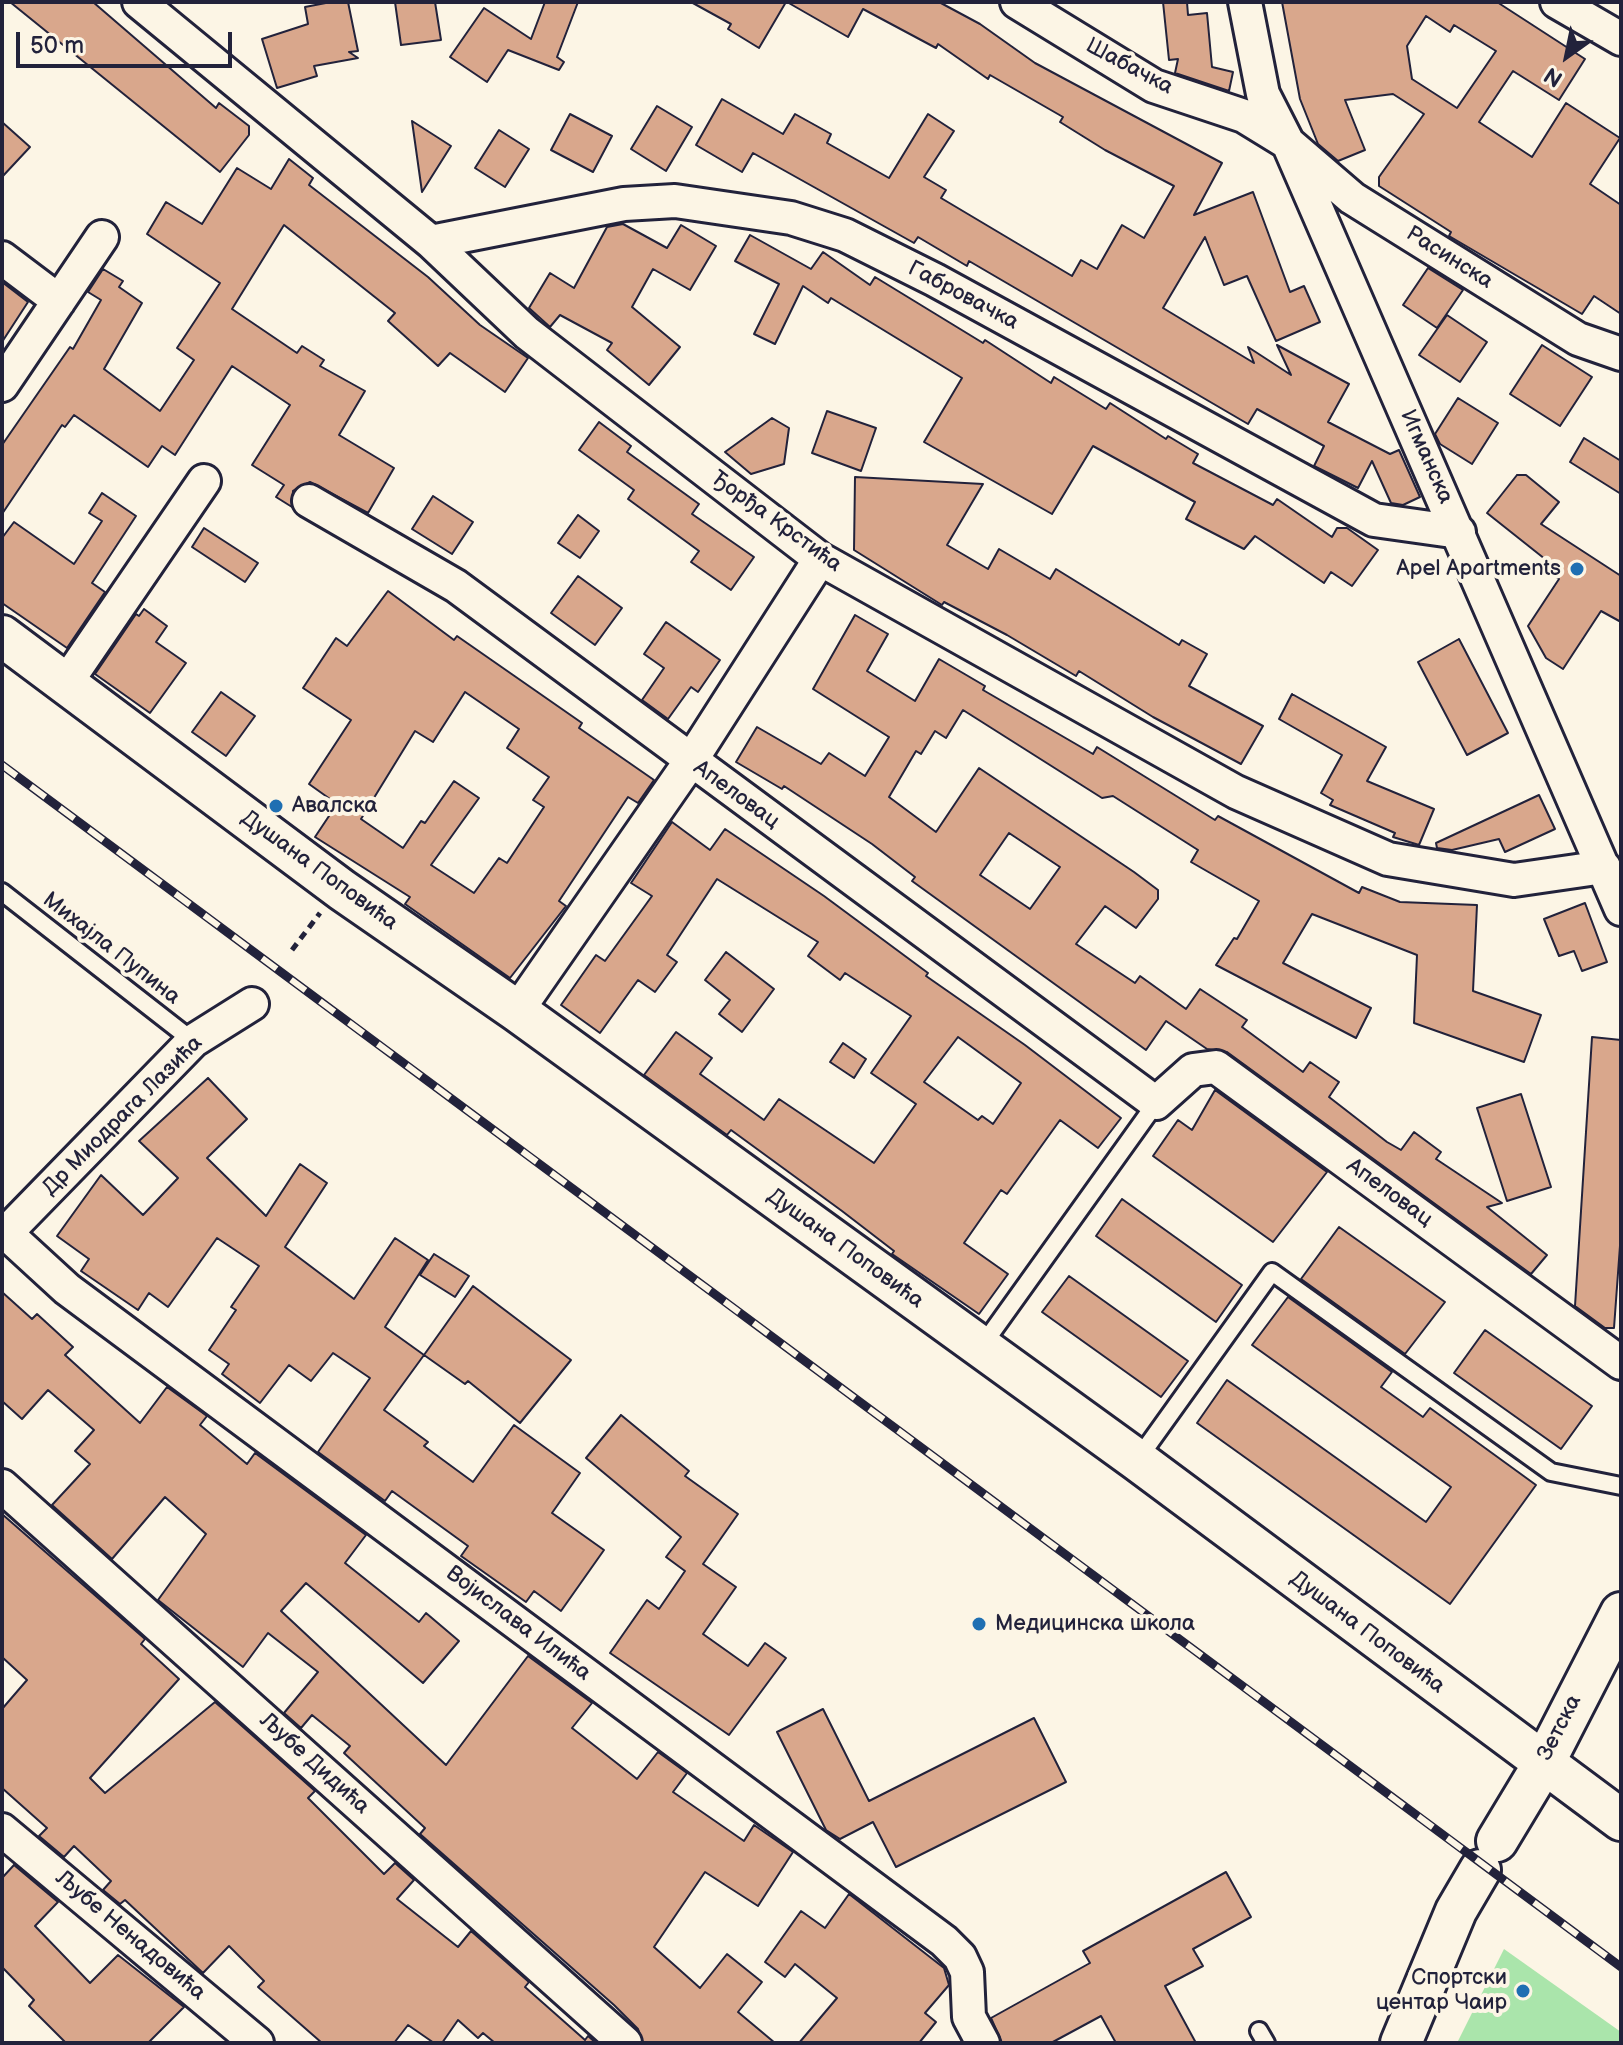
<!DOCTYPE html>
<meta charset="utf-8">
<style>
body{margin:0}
#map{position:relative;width:1623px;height:2045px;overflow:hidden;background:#fcf5e5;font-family:"Balsamiq Sans",sans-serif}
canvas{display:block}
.frame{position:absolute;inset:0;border:4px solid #22223b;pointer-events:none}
.north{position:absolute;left:1527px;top:16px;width:80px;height:80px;-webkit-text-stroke:6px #fcf5e5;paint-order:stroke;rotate:213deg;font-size:22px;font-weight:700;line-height:32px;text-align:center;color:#22223b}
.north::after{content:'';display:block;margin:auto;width:28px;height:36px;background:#22223b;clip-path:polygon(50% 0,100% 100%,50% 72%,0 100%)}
.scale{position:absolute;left:16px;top:32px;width:216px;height:36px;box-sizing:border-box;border:4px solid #22223b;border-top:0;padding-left:10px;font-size:24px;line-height:28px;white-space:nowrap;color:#22223b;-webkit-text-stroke:6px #fcf5e5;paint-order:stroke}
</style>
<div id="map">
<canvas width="1623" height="2045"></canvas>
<div class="frame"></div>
<div class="north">N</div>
<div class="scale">50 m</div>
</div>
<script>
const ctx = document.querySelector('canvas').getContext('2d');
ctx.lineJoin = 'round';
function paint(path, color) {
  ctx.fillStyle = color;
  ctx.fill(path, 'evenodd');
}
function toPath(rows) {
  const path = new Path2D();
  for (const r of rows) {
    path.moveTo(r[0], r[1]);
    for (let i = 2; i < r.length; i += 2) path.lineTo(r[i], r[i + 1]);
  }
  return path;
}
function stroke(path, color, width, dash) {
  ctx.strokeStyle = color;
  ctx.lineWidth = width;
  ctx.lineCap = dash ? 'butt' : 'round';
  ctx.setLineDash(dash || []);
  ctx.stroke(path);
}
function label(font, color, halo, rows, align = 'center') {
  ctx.font = font + ' "Balsamiq Sans",sans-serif';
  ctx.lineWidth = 8;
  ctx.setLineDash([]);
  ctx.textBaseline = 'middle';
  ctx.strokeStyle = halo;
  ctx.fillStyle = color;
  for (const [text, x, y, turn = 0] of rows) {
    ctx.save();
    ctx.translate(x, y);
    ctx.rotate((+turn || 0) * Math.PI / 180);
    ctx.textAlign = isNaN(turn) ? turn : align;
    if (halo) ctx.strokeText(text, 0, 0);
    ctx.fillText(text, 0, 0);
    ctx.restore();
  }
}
paint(toPath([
 [1504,1949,1621,2032,1621,2043,1457,2043]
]), '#aae5ab');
const building = toPath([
 [10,2,93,2,216,108,219,103,249,126,249,135,220,172,10,2],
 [331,2,348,2,358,51,349,52,358,58,314,66,317,76,277,88,262,39,308,24,305,7,331,2],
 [395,2,435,2,441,40,401,45,395,2],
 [545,2,578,2,557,57,564,62,559,70,508,50,487,82,450,57,484,8,531,39,545,2],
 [691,2,786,2,759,48,728,29,731,24,691,2],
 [787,2,939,2,980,24,1035,63,1222,163,1194,215,1253,192,1290,292,1304,286,1320,322,1276,341,1247,276,1224,285,1205,237,1163,308,1254,363,1248,347,1291,375,1277,345,1349,384,1328,422,1390,454,1399,450,1420,497,1403,505,1391,503,1372,461,1358,488,1314,466,1324,446,1257,409,1248,424,969,261,967,266,918,237,914,243,753,153,742,172,696,145,722,99,783,134,795,114,831,134,827,143,889,178,928,114,954,131,924,177,946,190,941,198,1072,276,1081,260,1097,269,1122,225,1144,238,1174,186,1105,150,1060,122,1063,117,990,75,988,79,938,44,936,48,863,9,848,37,787,2],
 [1163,2,1187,2,1188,15,1207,13,1212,67,1233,72,1229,91,1175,73,1178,59,1169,60,1163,2],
 [1282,2,1497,2,1585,59,1559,100,1513,71,1479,122,1532,157,1566,103,1620,138,1590,184,1621,205,1621,314,1594,296,1582,314,1449,236,1451,232,1379,186,1379,177,1424,114,1393,94,1345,100,1365,150,1338,161,1318,144,1300,99,1282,2],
 [1426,16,1450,32,1454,25,1496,51,1457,108,1412,79,1407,46,1426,16],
 [657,106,692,127,666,171,631,149,657,106],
 [570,114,612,136,593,172,551,150,570,114],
 [412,121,451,146,422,192,412,121],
 [2,122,30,147,2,177,2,122],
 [499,130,529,149,505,187,475,168,499,130],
 [289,159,313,178,309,185,428,277,480,325,528,358,505,392,450,353,438,366,388,321,395,313,284,225,232,309,297,353,302,346,324,360,320,366,365,391,339,435,394,468,368,513,310,482,293,491,292,507,276,497,284,485,252,465,290,405,232,366,175,455,162,446,148,467,74,415,65,427,62,425,2,514,2,445,70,347,73,349,101,300,88,292,103,269,123,281,119,287,142,303,104,369,160,411,194,360,177,348,220,283,147,234,166,202,202,224,237,168,271,189,289,159],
 [623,224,667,248,681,225,716,246,690,290,653,269,632,307,680,347,649,385,607,350,612,343,560,315,550,327,529,308,550,273,574,288,607,227,623,224],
 [750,235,811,269,823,252,870,285,875,277,983,343,985,340,1051,383,1054,377,1106,409,1110,403,1166,439,1168,436,1198,454,1193,463,1273,505,1277,499,1332,537,1337,528,1347,528,1378,550,1352,586,1331,572,1324,583,1255,536,1244,549,1186,519,1195,502,1093,446,1052,514,924,442,962,378,831,298,828,303,803,286,775,344,754,334,779,284,735,261,750,235],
 [1428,268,1463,290,1437,328,1403,305,1428,268],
 [2,282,28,302,2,342,2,282],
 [1447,315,1487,342,1460,382,1419,355,1447,315],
 [1542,345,1592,377,1560,426,1510,394,1542,345],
 [1458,398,1498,423,1472,464,1440,444,1435,434,1458,398],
 [827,411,876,428,861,471,812,453,827,411],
 [772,418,789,428,784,464,751,474,725,452,772,418],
 [599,422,631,446,627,452,699,504,692,514,754,557,731,590,691,562,699,551,628,499,634,490,579,450,599,422],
 [1584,438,1621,461,1621,494,1570,462,1584,438],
 [1517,475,1526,475,1559,502,1541,524,1621,576,1621,622,1601,611,1563,669,1546,658,1528,626,1559,579,1545,570,1550,563,1487,513,1517,475],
 [855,477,983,484,947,545,988,569,999,549,1050,579,1056,569,1179,645,1182,640,1207,654,1189,686,1263,726,1241,764,1153,717,1079,671,1076,676,1007,635,944,602,942,605,854,550,855,477],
 [102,493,136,516,92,583,105,592,67,648,2,603,2,538,14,522,74,564,102,521,89,513,102,493],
 [433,496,473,522,452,554,412,529,433,496],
 [578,515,599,531,580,558,558,543,578,515],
 [204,528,258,563,245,582,192,547,204,528],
 [578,576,622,608,595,645,551,613,578,576],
 [388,591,454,640,457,636,582,723,579,728,654,780,638,803,628,797,559,901,566,906,510,978,405,904,410,897,315,837,337,804,309,784,351,720,303,688,336,638,347,646,388,591],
 [465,692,519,729,507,748,549,777,533,800,544,807,507,863,499,858,474,893,431,865,479,798,454,781,425,823,421,821,403,848,361,819,415,731,433,742,465,692],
 [144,609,167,626,156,642,186,663,150,713,95,674,136,614,139,616,144,609],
 [855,615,888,634,867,671,915,701,939,659,985,686,983,690,1093,754,1097,747,1215,820,1218,816,1359,893,1362,887,1400,902,1477,905,1473,991,1541,1015,1524,1062,1414,1023,1417,955,1312,914,1283,963,1371,1008,1356,1038,1216,965,1234,938,1237,939,1259,901,1191,862,1198,850,1113,796,1102,798,963,710,946,738,935,731,921,754,916,751,889,797,936,832,979,768,1134,872,1158,890,1158,899,1136,928,1105,906,1076,944,1135,983,1140,976,1186,1009,1200,989,1247,1020,1242,1027,1303,1072,1310,1062,1339,1082,1329,1097,1387,1142,1401,1150,1414,1132,1441,1152,1436,1159,1502,1203,1487,1207,1547,1255,1531,1274,1227,1052,1207,1049,1166,1021,1146,1050,912,881,915,877,872,844,784,786,782,789,736,762,757,727,821,764,829,753,865,776,889,737,813,689,855,615],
 [1009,833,1060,867,1030,909,980,875,1009,833],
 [666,622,720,660,698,692,691,687,668,719,642,700,664,668,644,654,666,622],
 [1459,639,1508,733,1467,755,1418,662,1459,639],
 [221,692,255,716,226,756,192,732,221,692],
 [1292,694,1386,747,1367,781,1434,809,1419,845,1393,837,1395,833,1330,805,1333,800,1321,793,1342,755,1279,719,1292,694],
 [1539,795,1555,829,1505,852,1499,839,1452,850,1437,848,1436,843,1539,795],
 [672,822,710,850,725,829,824,896,928,973,926,976,1025,1045,1121,1118,1098,1148,1060,1120,1007,1194,1001,1190,964,1243,1008,1274,979,1314,892,1254,894,1251,842,1211,731,1130,727,1135,644,1075,676,1032,712,1058,700,1074,764,1120,779,1099,874,1163,916,1104,871,1073,911,1016,845,973,840,980,808,956,818,942,717,879,667,955,677,962,655,992,638,980,600,1033,561,1005,596,955,605,961,652,896,631,883,672,822],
 [958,1037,1021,1083,993,1124,982,1116,978,1120,924,1082,958,1037],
 [1585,903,1607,962,1582,971,1574,951,1559,956,1544,919,1585,903],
 [726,952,774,989,742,1032,719,1014,730,1000,705,980,726,952],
 [1592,1037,1621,1040,1621,1232,1614,1328,1605,1328,1575,1306,1592,1037],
 [843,1043,866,1059,854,1078,830,1062,843,1043],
 [208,1078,247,1119,207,1158,266,1216,300,1164,327,1183,285,1247,354,1299,395,1238,428,1260,385,1327,424,1355,384,1410,428,1442,424,1446,473,1482,514,1425,580,1473,552,1513,604,1550,561,1611,534,1591,526,1602,461,1556,468,1546,392,1491,385,1501,318,1452,370,1378,333,1353,311,1381,289,1365,260,1403,222,1374,229,1364,209,1350,236,1310,231,1307,259,1266,217,1238,168,1307,149,1293,138,1310,81,1271,89,1259,57,1236,101,1175,143,1215,178,1178,139,1141,208,1078],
 [1215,1090,1327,1172,1273,1242,1153,1156,1178,1120,1192,1130,1215,1090],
 [1521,1094,1551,1187,1507,1201,1477,1108,1521,1094],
 [1122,1199,1242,1285,1216,1322,1096,1236,1122,1199],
 [1339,1227,1445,1302,1405,1354,1301,1279,1339,1227],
 [434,1254,469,1276,455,1297,420,1275,434,1254],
 [1069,1276,1188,1361,1161,1397,1042,1312,1069,1276],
 [473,1286,571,1360,520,1423,468,1381,465,1384,424,1355,473,1286],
 [2,1292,32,1319,37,1314,73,1347,65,1355,140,1423,167,1387,207,1416,200,1425,247,1464,255,1453,366,1535,345,1563,419,1622,426,1613,459,1641,423,1683,306,1583,281,1611,446,1765,528,1656,592,1703,572,1728,637,1779,658,1752,687,1773,673,1792,744,1841,754,1825,793,1852,758,1906,705,1872,654,1947,700,1988,727,1954,762,1982,738,2012,775,2043,643,2043,638,2029,614,2005,420,1834,425,1828,344,1753,350,1746,312,1715,301,1728,284,1713,318,1672,268,1633,243,1667,158,1600,206,1534,165,1497,112,1559,52,1505,90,1464,75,1451,94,1430,48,1390,22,1419,2,1401,2,1292],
 [1288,1297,1392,1372,1381,1387,1423,1417,1430,1408,1536,1485,1450,1604,1197,1423,1227,1380,1426,1522,1451,1487,1252,1345,1288,1297],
 [1485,1330,1592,1406,1561,1449,1454,1373,1485,1330],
 [621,1415,689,1471,685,1476,738,1514,703,1564,736,1587,703,1634,748,1666,765,1643,786,1658,729,1735,610,1653,647,1600,659,1609,685,1571,666,1557,681,1537,586,1458,621,1415],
 [2,1514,145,1639,141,1644,179,1679,90,1778,105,1793,215,1702,315,1791,308,1798,384,1874,395,1863,414,1880,397,1899,458,1947,471,1931,529,1982,525,1987,585,2040,588,2036,596,2043,495,2043,483,2033,478,2038,458,2020,442,2043,434,2043,408,2025,394,2043,322,2043,258,1987,264,1981,229,1946,203,1973,125,1900,120,1904,103,1890,111,1881,74,1846,64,1857,39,1836,47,1828,2,1788,2,1709,27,1680,2,1657,2,1514],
 [823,1709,869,1801,1034,1718,1066,1782,896,1867,873,1822,840,1839,826,1830,777,1732,823,1709],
 [14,1865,58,1902,35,1926,90,1983,118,1955,184,2007,148,2043,66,2043,29,2006,34,2000,2,1967,2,1878,14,1865],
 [1226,1872,1251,1917,1193,1949,1203,1966,1165,1986,1196,2043,1116,2043,1101,2016,1051,2043,1002,2043,991,2018,1090,1963,1083,1951,1226,1872],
 [849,1894,944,1968,949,1985,925,2013,936,2022,919,2043,799,2043,837,1998,795,1964,785,1977,765,1962,801,1911,825,1928,849,1894]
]);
paint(building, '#d9a78c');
stroke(building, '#22223b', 2);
const service = toPath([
 [2,892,193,1041],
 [982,1346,1156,1103],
 [1138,1459,1272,1272,1551,1472,1621,1486],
 [1259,2031,1266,2043]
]);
const minor = toPath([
 [139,2,431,242,527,333,820,559,1236,792,1388,859,1514,880,1604,867],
 [1017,2,1154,86,1244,116,1288,143,1352,198,1578,339,1621,354],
 [1245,2,1263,94,1288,143,1621,909],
 [1557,2,1621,39],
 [431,242,624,204,675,201,791,218,845,235,935,280,1374,520,1459,532],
 [2,258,59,301],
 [2,385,102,237],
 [309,501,456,586,1156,1103,1193,1070,1216,1067,1621,1363],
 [66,683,204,481],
 [517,1011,690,762,820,559],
 [6,1233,67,1289,944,1941,960,1957,967,1972,969,2017,983,2043],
 [2,1237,193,1041,252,1004],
 [2,1486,625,2043],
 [2,1830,257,2043]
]);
const tertiary = toPath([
 [2,636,342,890,517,1011,1137,1460,1621,1820],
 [1497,1841,1544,1763,1621,1613],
 [1401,2043,1456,1911,1480,1870]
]);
stroke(service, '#22223b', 22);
stroke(minor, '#22223b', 38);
stroke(tertiary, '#22223b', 46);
stroke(toPath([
 [292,950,320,913]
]), '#22223b', 5, [8, 6]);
stroke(service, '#fcf5e5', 16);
stroke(minor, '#fcf5e5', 32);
stroke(tertiary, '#fcf5e5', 40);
const rail = toPath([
 [2,765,1621,1967]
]);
stroke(rail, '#22223b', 9);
stroke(rail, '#fcf5e5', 6, [18]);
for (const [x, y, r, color] of [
 [1577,569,8,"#1f6fb2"],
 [276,806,8,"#1f6fb2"],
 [979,1624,8,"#1f6fb2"],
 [1523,1991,8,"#1f6fb2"]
]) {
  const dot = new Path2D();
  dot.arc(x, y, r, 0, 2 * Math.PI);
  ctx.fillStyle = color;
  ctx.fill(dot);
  stroke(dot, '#fcf5e5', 3);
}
label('22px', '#22223b', '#fcf5e5', [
 ["Шабачка",1129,67,28],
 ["Расинска",1449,258,32],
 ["Габровачка",963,296,28],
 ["Игманска",1426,457,66],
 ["Ђорђа Крстића",776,522,36],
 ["Апеловац",736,795,36],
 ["Душана Поповића",319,871,36],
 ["Михајла Пупина",111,949,38],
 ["Др Миодрага Лазића",123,1116,-45],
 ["Апеловац",1389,1193,36],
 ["Душана Поповића",845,1249,36],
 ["Војислава Илића",518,1624,37],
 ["Душана Поповића",1367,1633,37],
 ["Зетска",1560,1728,-63],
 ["Љубе Дидића",314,1764,42],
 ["Љубе Ненадовића",130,1936,40]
]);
label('22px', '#22223b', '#fcf5e5', [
 ["Apel Apartments",1561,569],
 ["Авалска",292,806,"left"],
 ["Медицинска школа",995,1624,"left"],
 ["Спортски",1507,1978],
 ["центар Чаир",1507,2003]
], 'right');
</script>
